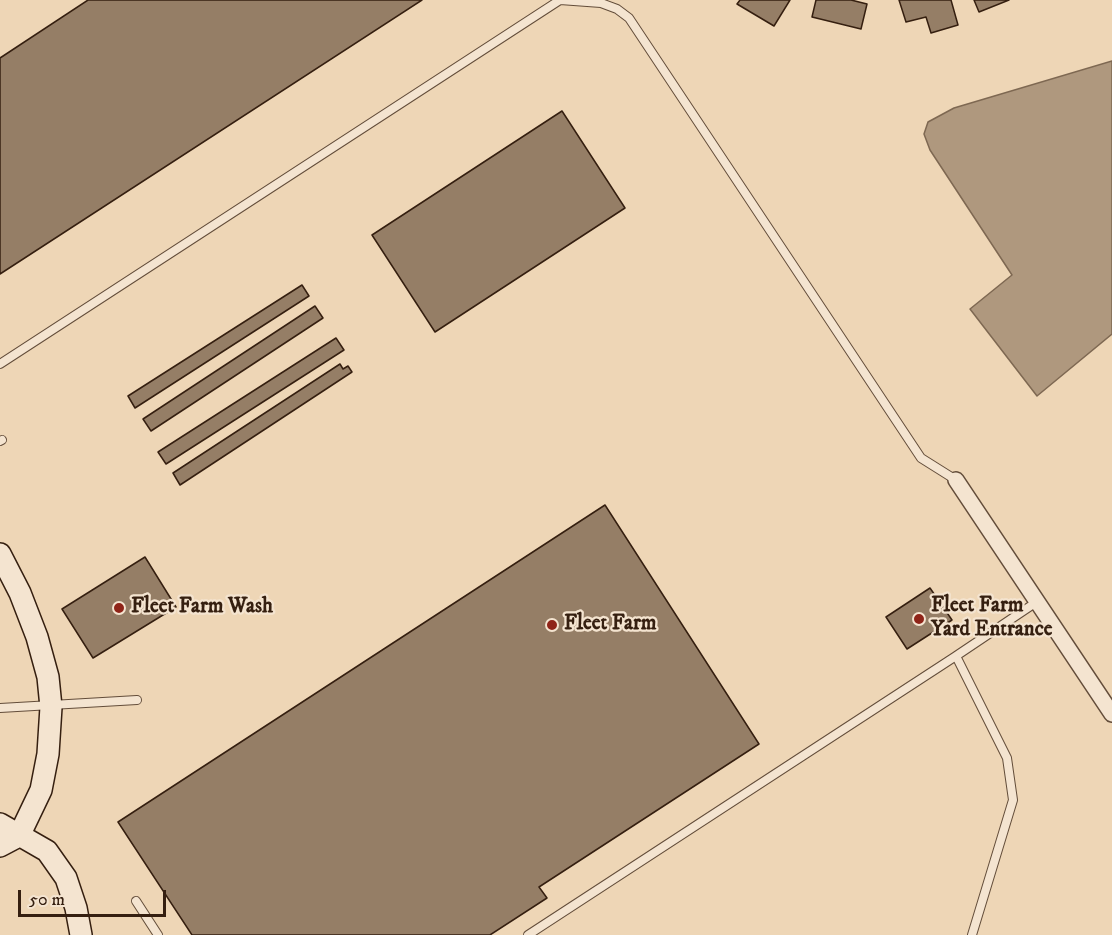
<!DOCTYPE html>
<style>
body{margin:0}
#map{position:relative;width:1112px;height:935px;overflow:hidden;background:#eed6b6;font-family:"IM FELL DW Pica",serif}
canvas{display:block}
.scale{position:absolute;left:18px;top:890px;width:148px;height:27px;box-sizing:border-box;border:3px solid #351f10;border-top:0;padding-left:8px;font-size:18px;line-height:21px;white-space:nowrap;color:#351f10;-webkit-text-stroke:4px #f4e4d0;paint-order:stroke}
</style>
<div id="map">
<canvas width="1112" height="935"></canvas>
<div class="scale">50 m</div>
</div>
<script>
const ctx = document.querySelector('canvas').getContext('2d');
ctx.lineJoin = 'round';
function paint(path, color) {
  ctx.fillStyle = color;
  ctx.fill(path, 'evenodd');
}
function toPath(rows) {
  const path = new Path2D();
  for (const r of rows) {
    path.moveTo(r[0], r[1]);
    for (let i = 2; i < r.length; i += 2) path.lineTo(r[i], r[i + 1]);
  }
  return path;
}
function stroke(path, color, width, dash) {
  ctx.strokeStyle = color;
  ctx.lineWidth = width;
  ctx.lineCap = dash ? 'butt' : 'round';
  ctx.setLineDash(dash || []);
  ctx.stroke(path);
}
function label(font, color, halo, rows, align = 'center') {
  ctx.font = font + ' "IM FELL DW Pica",serif';
  ctx.lineWidth = 4.5;
  ctx.setLineDash([]);
  ctx.textBaseline = 'middle';
  ctx.strokeStyle = halo;
  ctx.fillStyle = color;
  for (const [text, x, y, turn = 0] of rows) {
    ctx.save();
    ctx.translate(x, y);
    ctx.rotate((+turn || 0) * Math.PI / 180);
    ctx.textAlign = isNaN(turn) ? turn : align;
    if (halo) ctx.strokeText(text, 0, 0);
    ctx.fillText(text, 0, 0);
    ctx.restore();
  }
}
const water = toPath([
 [1112,61,1112,334,1037,396,970,309,1012,275,930,150,924,134,928,122,954,108,1112,61]
]);
paint(water, '#af987e');
stroke(water, '#7e6852', 1.5);
const building = toPath([
 [88,0,422,0,0,274,0,58,88,0],
 [740,0,790,0,774,26,737,4,740,0],
 [816,0,851,0,867,4,861,29,812,17,816,0],
 [899,0,951,0,958,25,931,33,926,17,906,22,899,0],
 [974,0,1009,0,979,12,974,0],
 [562,111,625,208,435,332,372,235,562,111],
 [302,285,309,296,135,408,128,396,302,285],
 [315,306,323,318,151,431,143,419,315,306],
 [336,338,344,350,166,464,158,452,336,338],
 [340,364,343,369,348,366,352,372,180,485,173,473,340,364],
 [605,505,759,744,539,887,547,898,490,935,192,935,118,822,605,505],
 [145,557,176,607,93,658,62,609,145,557],
 [930,588,952,620,907,649,886,617,930,588]
]);
paint(building, '#957e66');
stroke(building, '#351f10', 1.5);
const lane = toPath([
 [560,0,601,3,617,9,629,18,921,458,956,480],
 [0,364,560,0],
 [0,441,2,440],
 [0,708,137,700],
 [136,901,158,935],
 [528,935,956,656],
 [972,935,1013,800,1007,758,956,656,1038,601]
]);
const street = toPath([
 [956,480,1112,714]
]);
const secondary = toPath([
 [0,554,20,593,37,637,48,677,51,707,48,754,41,790,19,836],
 [0,824,47,851,66,878,76,908,81,935],
 [0,846,19,836]
]);
stroke(lane, '#634d3a', 10);
stroke(street, '#634d3a', 18);
stroke(secondary, '#351f10', 24);
stroke(lane, '#f4e4d0', 8);
stroke(street, '#f4e4d0', 15);
stroke(secondary, '#f4e4d0', 21);
for (const [x, y, r, color] of [
 [119,608,6,"#8f2418"],
 [919,619,6,"#8f2418"],
 [552,625,6,"#8f2418"]
]) {
  const dot = new Path2D();
  dot.arc(x, y, r, 0, 2 * Math.PI);
  ctx.fillStyle = color;
  ctx.fill(dot);
  stroke(dot, '#f4e4d0', 2);
}
label('bold 21px', '#351f10', '#f4e4d0', [
 ["Fleet Farm",931,607],
 ["Yard Entrance",931,631],
 ["Fleet Farm Wash",131,608],
 ["Fleet Farm",564,625]
], 'left');
</script>
